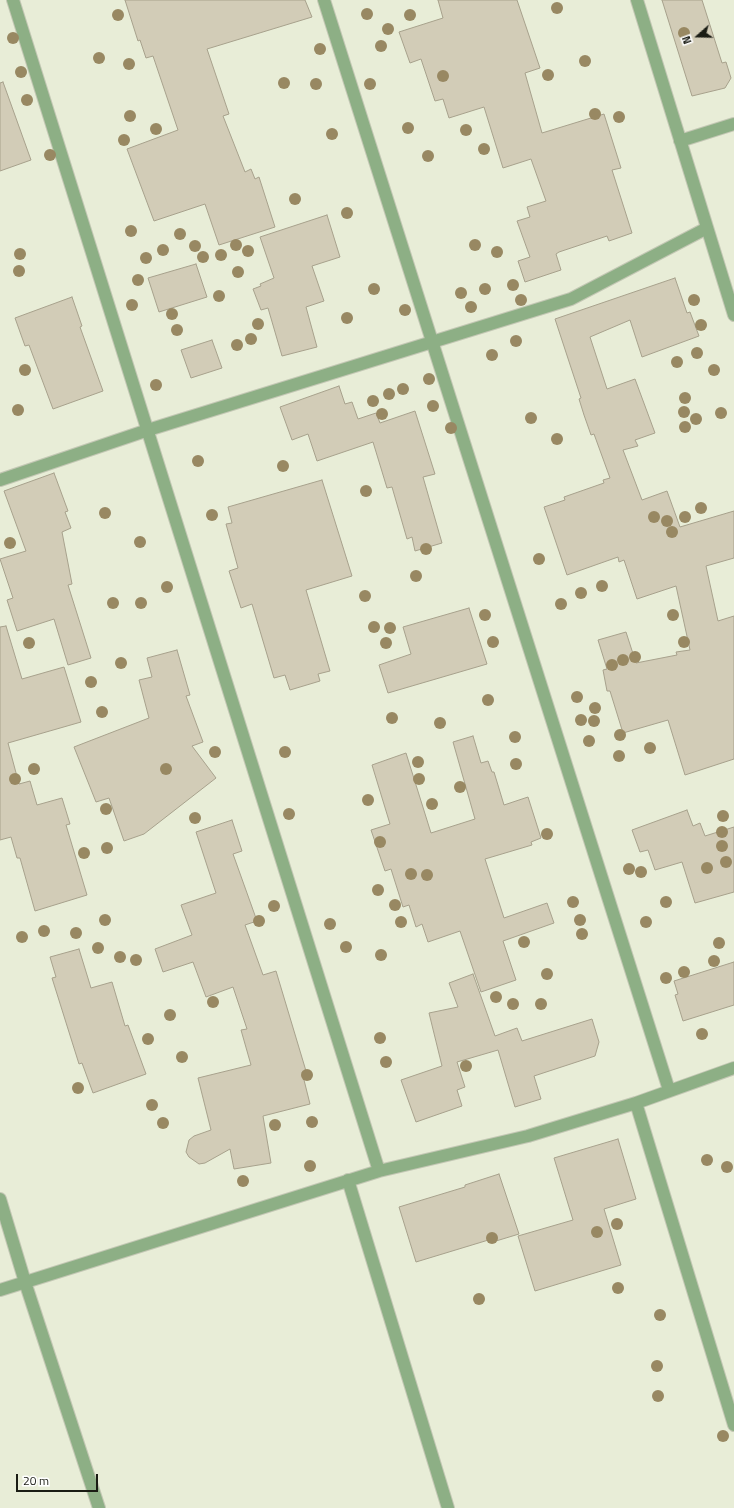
<!DOCTYPE html>
<style>
body{margin:0}
#map{position:relative;width:734px;height:1508px;overflow:hidden;background:#e8edd7;font-family:"Titillium Web",sans-serif}
canvas{display:block}
.north{position:absolute;left:678px;top:16px;width:40px;height:40px;-webkit-text-stroke:3px #fff;paint-order:stroke;rotate:250deg;font-size:11px;font-weight:700;line-height:16px;text-align:center;color:#1a1c14}
.north::after{content:'';display:block;margin:auto;width:14px;height:18px;background:#1a1c14;clip-path:polygon(50% 0,100% 100%,50% 72%,0 100%)}
.scale{position:absolute;left:16px;top:1474px;width:82px;height:18px;box-sizing:border-box;border:2px solid #1a1c14;border-top:0;padding-left:5px;font-size:12px;line-height:14px;white-space:nowrap;color:#1a1c14;-webkit-text-stroke:3px #fff;paint-order:stroke}
</style>
<div id="map">
<canvas width="734" height="1508"></canvas>
<div class="north">N</div>
<div class="scale">20 m</div>
</div>
<script>
const ctx = document.querySelector('canvas').getContext('2d');
ctx.lineJoin = 'round';
function paint(path, color) {
  ctx.fillStyle = color;
  ctx.fill(path, 'evenodd');
}
function toPath(rows) {
  const path = new Path2D();
  for (const r of rows) {
    path.moveTo(r[0], r[1]);
    for (let i = 2; i < r.length; i += 2) path.lineTo(r[i], r[i + 1]);
  }
  return path;
}
function stroke(path, color, width, dash) {
  ctx.strokeStyle = color;
  ctx.lineWidth = width;
  ctx.lineCap = dash ? 'butt' : 'round';
  ctx.setLineDash(dash || []);
  ctx.stroke(path);
}
const building = toPath([
 [125,0,305,0,312,17,207,49,229,114,223,116,245,172,251,169,255,179,259,177,275,227,219,245,205,204,154,221,127,149,178,130,153,56,146,58,140,40,138,41,125,0],
 [438,0,517,0,540,68,525,73,542,133,604,114,621,168,612,170,632,233,609,241,607,236,559,252,556,254,561,270,525,282,518,261,530,257,517,221,530,217,527,207,546,201,531,159,503,168,484,107,449,118,443,99,435,101,421,59,410,63,399,32,443,18,438,0],
 [662,0,702,0,722,63,726,62,731,78,725,88,692,96,662,0],
 [3,82,31,160,0,171,0,83,3,82],
 [327,215,340,257,312,266,324,301,306,307,317,347,282,356,268,308,261,310,253,289,261,286,260,284,274,278,260,237,327,215],
 [196,264,207,297,159,312,148,278,196,264],
 [675,278,687,313,690,312,699,336,642,357,630,320,590,337,607,389,635,379,655,433,635,440,638,446,623,450,642,500,667,491,680,527,734,511,734,558,706,566,718,621,734,616,734,759,685,775,668,720,623,733,610,691,607,691,603,670,607,669,598,640,626,632,636,663,677,655,676,652,690,650,676,586,637,599,624,560,619,562,618,557,567,575,544,507,565,500,564,497,604,483,603,480,610,478,594,434,591,435,584,415,579,399,581,398,555,319,675,278],
 [72,297,82,326,80,327,103,391,53,409,29,345,25,346,15,318,72,297],
 [212,340,222,368,191,378,181,350,212,340],
 [339,386,345,404,352,402,358,419,376,413,380,423,415,411,435,474,423,477,442,543,415,551,412,537,407,539,392,487,387,488,373,442,317,461,308,434,292,440,280,407,339,386],
 [54,473,68,511,65,512,71,528,62,532,72,584,68,585,91,658,68,665,54,619,17,631,7,600,13,598,0,559,26,551,4,491,54,473],
 [322,480,352,576,306,590,330,671,318,674,320,681,290,690,285,675,274,678,252,604,241,608,229,571,238,568,226,524,232,523,228,507,322,480],
 [469,608,487,664,388,693,379,665,411,654,403,627,469,608],
 [6,626,22,679,64,667,81,722,8,743,19,784,30,781,37,805,62,798,70,824,66,825,87,895,35,911,20,858,17,858,11,837,0,840,0,627,6,626],
 [177,650,190,695,186,696,203,742,192,746,216,778,144,834,124,841,109,798,96,802,74,747,149,718,139,680,152,677,147,658,177,650],
 [473,736,481,763,488,761,492,772,494,772,504,805,528,797,541,838,531,842,532,845,485,859,504,918,547,903,554,923,503,941,516,980,481,992,460,931,428,942,422,924,416,927,409,905,403,907,391,869,385,871,371,830,390,824,372,765,406,753,431,833,475,819,453,742,473,736],
 [687,810,693,826,700,823,705,836,734,827,734,892,695,903,682,862,655,870,648,850,640,852,632,830,687,810],
 [232,820,242,851,233,854,257,921,245,925,263,975,276,971,306,1071,302,1072,310,1104,263,1116,271,1163,234,1169,230,1149,205,1163,199,1164,189,1157,186,1152,189,1140,194,1136,211,1130,198,1078,251,1065,241,1030,247,1029,233,987,206,997,193,962,163,972,155,949,192,935,181,905,216,893,196,832,232,820],
 [79,949,91,988,112,982,125,1026,128,1025,146,1074,93,1093,82,1063,79,1064,52,978,56,977,50,957,79,949],
 [734,962,734,1005,683,1021,675,995,678,994,674,981,734,962],
 [473,974,495,1036,517,1028,522,1041,592,1019,599,1042,595,1056,534,1076,541,1099,515,1107,498,1050,457,1062,465,1087,457,1090,462,1106,416,1122,401,1080,442,1066,429,1013,458,1007,449,983,473,974],
 [618,1139,636,1199,604,1209,621,1265,535,1291,518,1236,573,1220,554,1158,618,1139],
 [499,1174,519,1234,496,1241,495,1238,416,1262,399,1207,465,1187,465,1185,499,1174]
]);
paint(building, '#d2ccb7');
stroke(building, '#a7a18c', 1);
const street = toPath([
 [13,0,379,1171],
 [324,0,669,1090],
 [637,0,734,315],
 [680,141,734,124],
 [0,480,148,430,571,299,707,228],
 [636,1103,734,1425],
 [348,1180,448,1508],
 [0,1199,25,1282,99,1508],
 [0,1290,379,1171,528,1136,636,1103,734,1068]
]);
stroke(street, '#c3c7b4', 14);
stroke(street, '#8daf85', 12);
ctx.fillStyle = '#988862';
for (const [x, y] of [
 [557,8],
 [367,14],
 [118,15],
 [410,15],
 [388,29],
 [684,33],
 [13,38],
 [381,46],
 [320,49],
 [99,58],
 [585,61],
 [129,64],
 [21,72],
 [548,75],
 [443,76],
 [284,83],
 [316,84],
 [370,84],
 [27,100],
 [595,114],
 [130,116],
 [619,117],
 [408,128],
 [156,129],
 [466,130],
 [332,134],
 [124,140],
 [484,149],
 [50,155],
 [428,156],
 [295,199],
 [347,213],
 [131,231],
 [180,234],
 [236,245],
 [475,245],
 [195,246],
 [163,250],
 [248,251],
 [497,252],
 [20,254],
 [221,255],
 [203,257],
 [146,258],
 [19,271],
 [238,272],
 [138,280],
 [513,285],
 [374,289],
 [485,289],
 [461,293],
 [219,296],
 [521,300],
 [694,300],
 [132,305],
 [471,307],
 [405,310],
 [172,314],
 [347,318],
 [258,324],
 [701,325],
 [177,330],
 [251,339],
 [516,341],
 [237,345],
 [697,353],
 [492,355],
 [677,362],
 [25,370],
 [714,370],
 [429,379],
 [156,385],
 [403,389],
 [389,394],
 [685,398],
 [373,401],
 [433,406],
 [18,410],
 [684,412],
 [721,413],
 [382,414],
 [531,418],
 [696,419],
 [685,427],
 [451,428],
 [557,439],
 [198,461],
 [283,466],
 [366,491],
 [701,508],
 [105,513],
 [212,515],
 [654,517],
 [685,517],
 [667,521],
 [672,532],
 [140,542],
 [10,543],
 [426,549],
 [539,559],
 [416,576],
 [602,586],
 [167,587],
 [581,593],
 [365,596],
 [113,603],
 [141,603],
 [561,604],
 [485,615],
 [673,615],
 [374,627],
 [390,628],
 [493,642],
 [684,642],
 [29,643],
 [386,643],
 [635,657],
 [623,660],
 [121,663],
 [612,665],
 [91,682],
 [577,697],
 [488,700],
 [595,708],
 [102,712],
 [392,718],
 [581,720],
 [594,721],
 [440,723],
 [620,735],
 [515,737],
 [589,741],
 [650,748],
 [215,752],
 [285,752],
 [619,756],
 [418,762],
 [516,764],
 [34,769],
 [166,769],
 [15,779],
 [419,779],
 [460,787],
 [368,800],
 [432,804],
 [106,809],
 [289,814],
 [723,816],
 [195,818],
 [722,832],
 [547,834],
 [380,842],
 [722,846],
 [107,848],
 [84,853],
 [726,862],
 [707,868],
 [629,869],
 [641,872],
 [411,874],
 [427,875],
 [378,890],
 [573,902],
 [666,902],
 [395,905],
 [274,906],
 [105,920],
 [580,920],
 [259,921],
 [401,922],
 [646,922],
 [330,924],
 [44,931],
 [76,933],
 [582,934],
 [22,937],
 [524,942],
 [719,943],
 [346,947],
 [98,948],
 [381,955],
 [120,957],
 [136,960],
 [714,961],
 [684,972],
 [547,974],
 [666,978],
 [496,997],
 [213,1002],
 [513,1004],
 [541,1004],
 [170,1015],
 [702,1034],
 [380,1038],
 [148,1039],
 [182,1057],
 [386,1062],
 [466,1066],
 [307,1075],
 [78,1088],
 [152,1105],
 [312,1122],
 [163,1123],
 [275,1125],
 [707,1160],
 [310,1166],
 [727,1167],
 [243,1181],
 [617,1224],
 [597,1232],
 [492,1238],
 [618,1288],
 [479,1299],
 [660,1315],
 [657,1366],
 [658,1396],
 [723,1436]
]) {
  ctx.beginPath();
  ctx.arc(x, y, 6, 0, 2 * Math.PI);
  ctx.fill();
}
</script>
